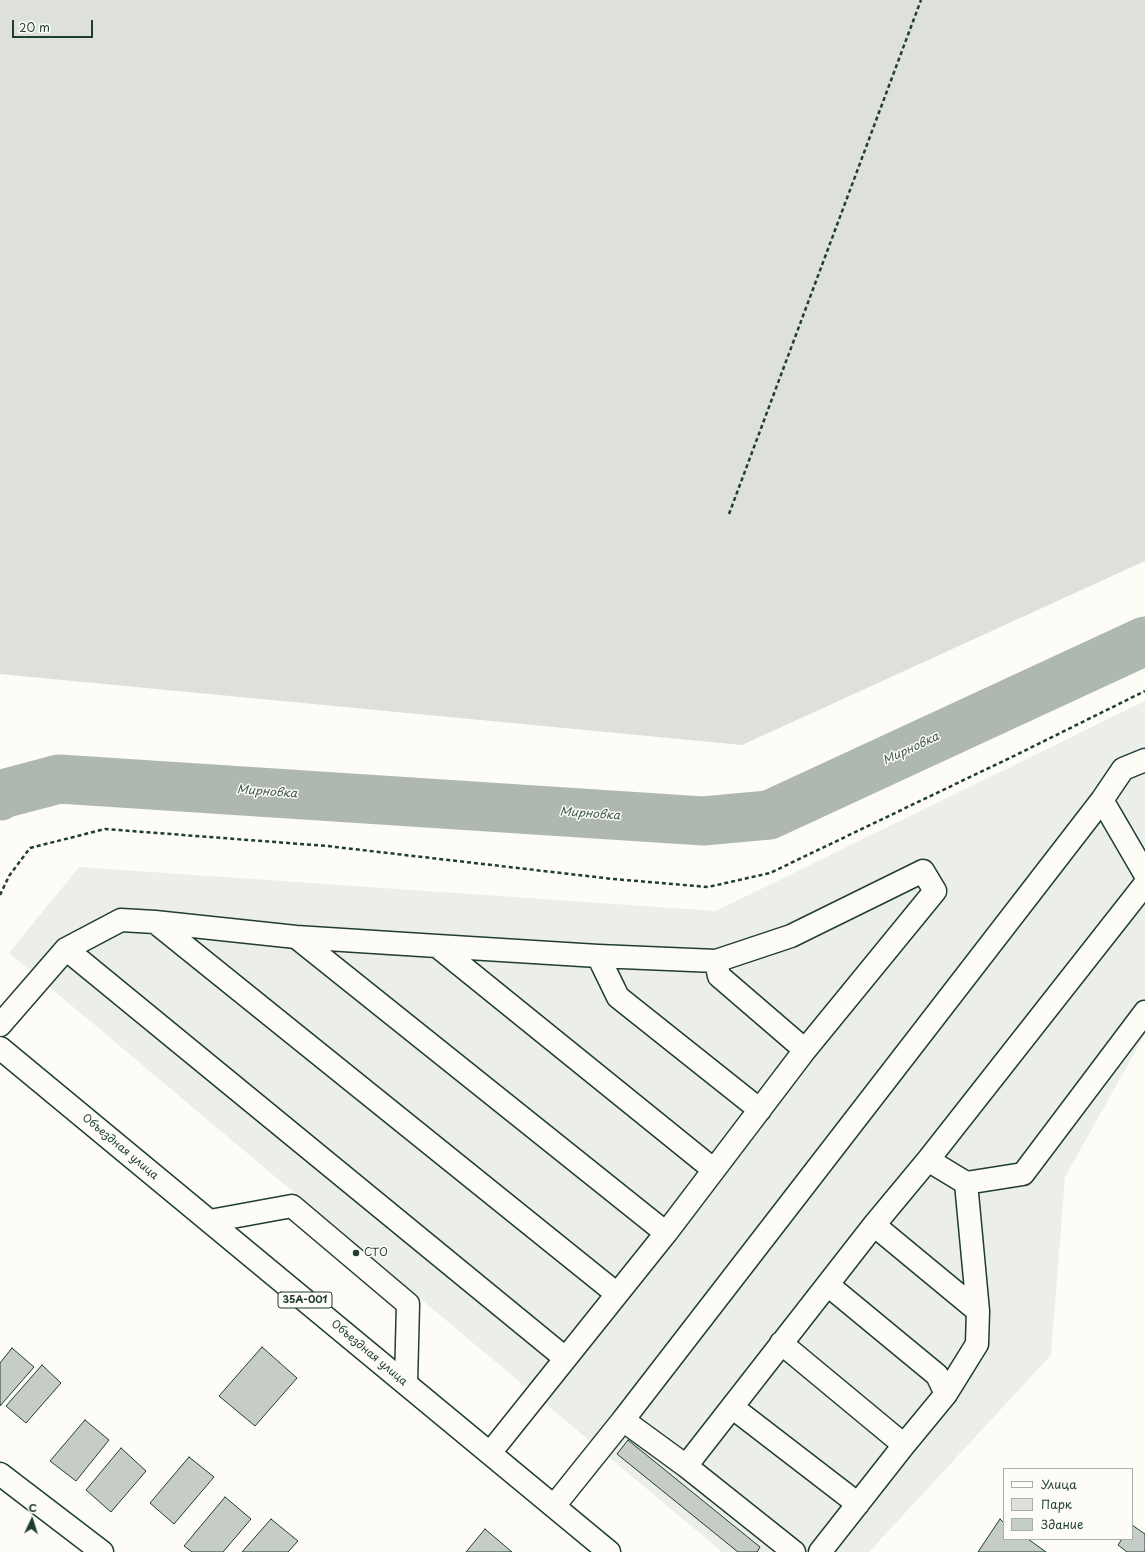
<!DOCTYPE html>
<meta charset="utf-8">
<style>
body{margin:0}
#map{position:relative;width:1145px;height:1552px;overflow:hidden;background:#fdfcf7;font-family:"Playpen Sans",sans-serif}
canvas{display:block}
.legend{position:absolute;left:1003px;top:1468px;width:130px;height:72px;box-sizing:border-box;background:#fdfcf7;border:1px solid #a4b0a9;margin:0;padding:5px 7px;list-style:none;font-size:12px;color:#1f3d34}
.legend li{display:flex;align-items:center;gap:8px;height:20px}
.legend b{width:20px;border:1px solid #a4b0a9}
.north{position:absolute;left:12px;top:1500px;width:40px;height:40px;-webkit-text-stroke:3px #fdfcf7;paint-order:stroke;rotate:4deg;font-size:11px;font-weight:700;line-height:16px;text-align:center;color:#1f3d34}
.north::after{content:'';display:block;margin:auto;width:14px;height:18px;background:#1f3d34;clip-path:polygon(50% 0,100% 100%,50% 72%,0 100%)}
.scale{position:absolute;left:12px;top:20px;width:81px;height:18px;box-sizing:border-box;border:2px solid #1f3d34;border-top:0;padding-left:5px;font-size:12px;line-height:14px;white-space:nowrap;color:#1f3d34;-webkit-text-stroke:3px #fdfcf7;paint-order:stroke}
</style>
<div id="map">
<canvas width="1145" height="1552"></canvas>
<ul class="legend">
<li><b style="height:5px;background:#fdfcf7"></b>Улица</li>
<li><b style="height:11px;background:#dde0db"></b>Парк</li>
<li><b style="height:11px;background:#c6cdc7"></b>Здание</li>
</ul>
<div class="north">С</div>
<div class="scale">20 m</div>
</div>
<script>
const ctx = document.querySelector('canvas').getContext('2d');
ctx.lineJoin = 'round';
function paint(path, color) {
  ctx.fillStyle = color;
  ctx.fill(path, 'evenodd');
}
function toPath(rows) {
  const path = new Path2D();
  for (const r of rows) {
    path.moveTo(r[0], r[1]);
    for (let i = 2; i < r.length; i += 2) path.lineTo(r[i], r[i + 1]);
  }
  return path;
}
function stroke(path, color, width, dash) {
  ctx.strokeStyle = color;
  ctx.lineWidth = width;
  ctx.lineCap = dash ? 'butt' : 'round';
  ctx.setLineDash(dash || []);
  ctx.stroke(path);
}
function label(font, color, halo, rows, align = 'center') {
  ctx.font = font + ' "Playpen Sans",sans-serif';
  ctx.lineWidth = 3;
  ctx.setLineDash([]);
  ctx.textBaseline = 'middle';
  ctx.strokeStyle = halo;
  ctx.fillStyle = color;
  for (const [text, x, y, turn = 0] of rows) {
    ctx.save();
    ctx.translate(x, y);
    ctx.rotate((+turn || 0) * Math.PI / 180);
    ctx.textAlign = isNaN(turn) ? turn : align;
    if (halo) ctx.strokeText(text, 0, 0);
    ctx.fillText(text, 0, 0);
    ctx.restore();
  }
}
paint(toPath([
 [1145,701,1145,1034,1065,1177,1051,1355,869,1552,722,1552,9,953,79,867,716,911]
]), '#eceee9');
paint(toPath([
 [0,0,1145,0,1145,561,742,745,0,674]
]), '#dde0db');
stroke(toPath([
 [0,796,2,794,59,779,703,821,769,815,1145,641]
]), '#aeb8b1', 49);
const building = toPath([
 [262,1347,297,1378,255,1426,219,1396,262,1347],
 [12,1348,34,1367,0,1406,0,1363,12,1348],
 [42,1365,61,1383,26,1423,6,1406,42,1365],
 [85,1420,109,1440,76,1481,50,1461,85,1420],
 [628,1440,760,1547,757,1552,738,1552,617,1454,628,1440],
 [121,1448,146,1471,111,1512,86,1490,121,1448],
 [189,1457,214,1477,174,1524,150,1503,189,1457],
 [225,1497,251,1519,223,1552,192,1552,184,1546,225,1497],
 [271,1519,298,1541,288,1552,242,1552,271,1519],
 [1000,1519,1004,1523,1004,1539,1028,1539,1046,1552,978,1552,1000,1519],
 [1132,1525,1145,1534,1145,1552,1127,1552,1118,1545,1122,1539,1132,1539,1132,1525],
 [485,1529,512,1552,466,1552,485,1529]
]);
paint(building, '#c6cdc7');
stroke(building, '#1f3d34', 1);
const minor = toPath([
 [1102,800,1145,874],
 [155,922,617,1294],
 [296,937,666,1233],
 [437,946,714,1170],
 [66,949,565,1358],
 [598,956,618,997,760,1110],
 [716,961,719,976,805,1050],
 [0,1025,66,949,121,920,155,922,296,937,437,946,598,956,716,961,791,936,923,871,935,891,805,1050,666,1233,490,1453],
 [928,1160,966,1183,1023,1174,1145,1012],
 [210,1221,292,1206,408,1304,406,1383],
 [874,1225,978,1311],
 [828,1285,937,1375,946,1394],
 [781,1343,904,1445],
 [732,1407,858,1504],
 [686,1466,874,1225,928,1160,1145,884],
 [0,1474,102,1552],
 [554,1506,623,1420],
 [794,1552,686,1466,623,1420,1102,800,1123,769,1145,760],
 [820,1552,904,1445,946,1394,977,1344,978,1311,966,1183]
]);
const highway = toPath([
 [0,1048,609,1552]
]);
stroke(minor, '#1f3d34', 25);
stroke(highway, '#1f3d34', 25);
stroke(toPath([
 [729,514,921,0],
 [0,895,9,876,30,848,105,829,327,846,613,879,708,887,770,873,1018,754,1145,691]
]), '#1f3d34', 2.5, [4, 3]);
stroke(minor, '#fdfcf7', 22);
stroke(highway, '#fdfcf7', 22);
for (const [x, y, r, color] of [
 [356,1253,4,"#1f3d34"]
]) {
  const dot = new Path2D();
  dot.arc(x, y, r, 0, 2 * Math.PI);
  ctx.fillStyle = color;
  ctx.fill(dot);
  stroke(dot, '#fdfcf7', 1.5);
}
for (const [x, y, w] of [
 [305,1300,54]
]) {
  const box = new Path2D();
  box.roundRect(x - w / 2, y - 8, w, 16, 3);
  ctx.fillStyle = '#fdfcf7';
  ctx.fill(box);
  stroke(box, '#1f3d34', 1);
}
label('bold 10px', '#1f3d34', null, [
 ["35А-001",305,1300]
]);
label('11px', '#1f3d34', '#fdfcf7', [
 ["Объездная улица",120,1147,40],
 ["Объездная улица",369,1353,40]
]);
label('11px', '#1f3d34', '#fdfcf7', [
 ["СТО",364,1253]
], 'left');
label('italic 12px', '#435c53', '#fdfcf7', [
 ["Мирновка",911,749,-25],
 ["Мирновка",267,792,4],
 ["Мирновка",590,814,4]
]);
</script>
